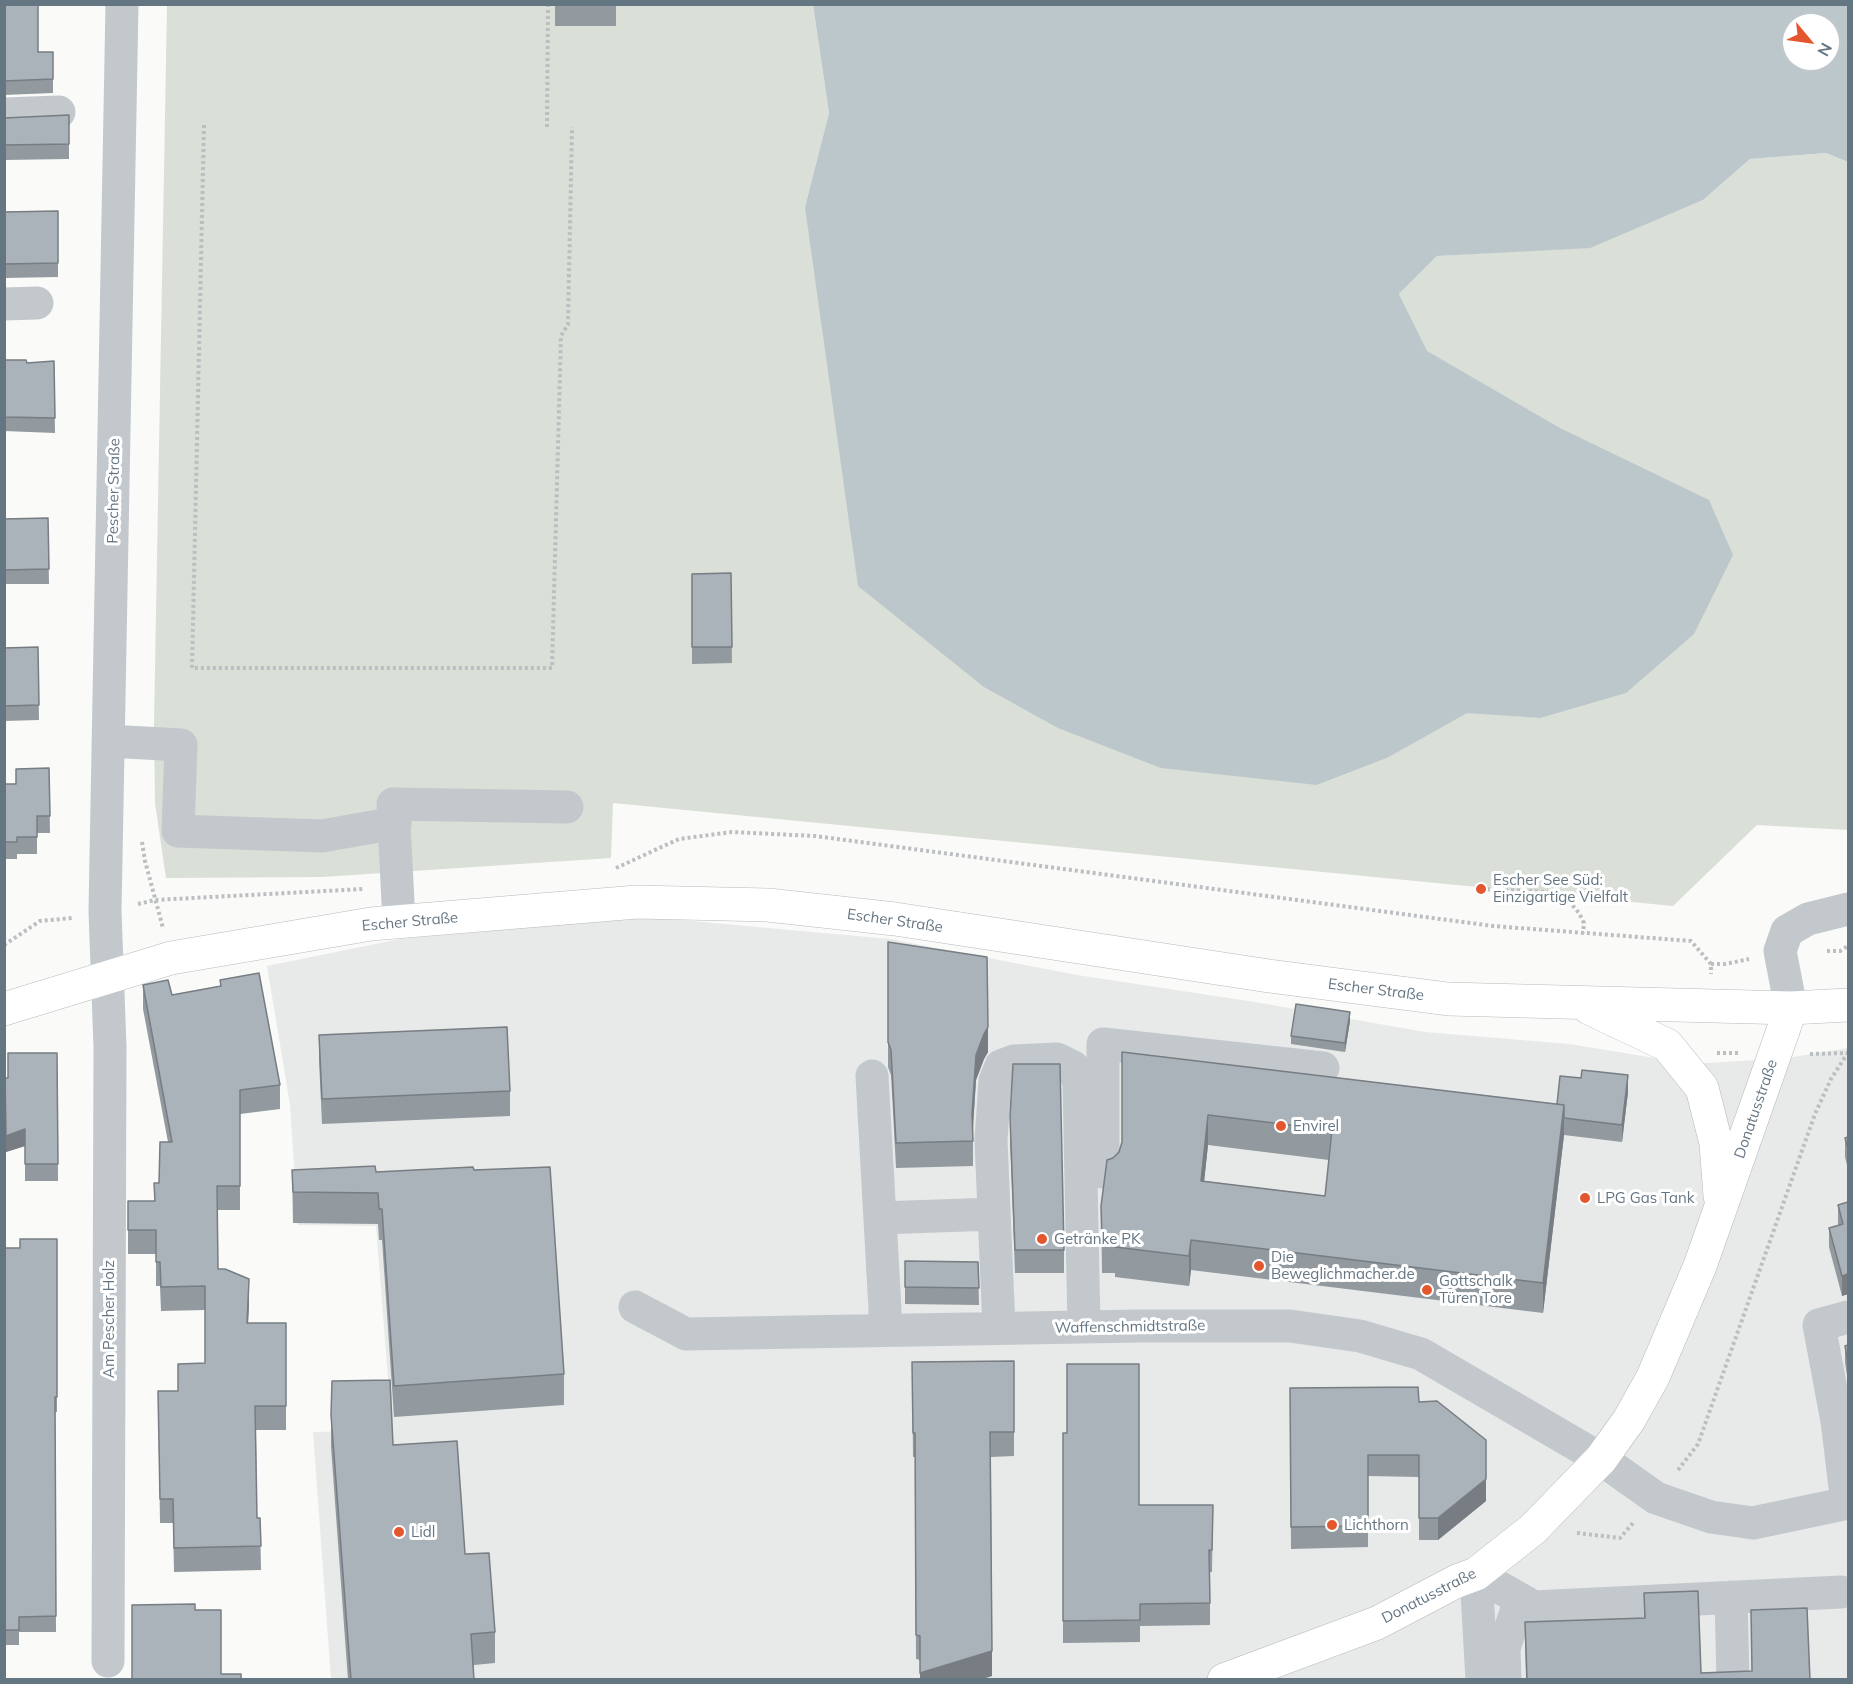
<!DOCTYPE html>
<meta charset="utf-8">
<style>
body{margin:0}
#map{position:relative;width:1853px;height:1684px;overflow:hidden;background:#fafaf8;font-family:Mulish,sans-serif}
canvas{display:block}
.frame{position:absolute;inset:0;border:6px solid #657683;pointer-events:none}
.north{position:absolute;left:1781px;top:12px;width:60px;height:60px;box-sizing:border-box;background:#fff;border:2px solid #c1c8cd;border-radius:50%;rotate:119deg;font-size:16px;font-weight:700;line-height:24px;text-align:center;color:#657683}
.north::after{content:'';display:block;margin:auto;width:21px;height:27px;background:#e4572e;clip-path:polygon(50% 0,100% 100%,50% 72%,0 100%)}
</style>
<div id="map">
<canvas width="1853" height="1684"></canvas>
<div class="frame"></div>
<div class="north">N</div>
</div>
<script>
const ctx = document.querySelector('canvas').getContext('2d');
ctx.lineJoin = 'round';
function paint(path, color) {
  ctx.fillStyle = color;
  ctx.fill(path, 'evenodd');
}
function toPath(rows) {
  const path = new Path2D();
  for (const r of rows) {
    path.moveTo(r[0], r[1]);
    for (let i = 2; i < r.length; i += 2) path.lineTo(r[i], r[i + 1]);
  }
  return path;
}
function stroke(path, color, width, dash) {
  ctx.strokeStyle = color;
  ctx.lineWidth = width;
  ctx.lineCap = dash ? 'butt' : 'round';
  ctx.setLineDash(dash || []);
  ctx.stroke(path);
}
function label(font, color, halo, rows, align = 'center') {
  ctx.font = font + ' Mulish,sans-serif';
  ctx.lineWidth = 6;
  ctx.setLineDash([]);
  ctx.textBaseline = 'middle';
  ctx.strokeStyle = halo;
  ctx.fillStyle = color;
  for (const [text, x, y, turn = 0] of rows) {
    ctx.save();
    ctx.translate(x, y);
    ctx.rotate((+turn || 0) * Math.PI / 180);
    ctx.textAlign = isNaN(turn) ? turn : align;
    if (halo) ctx.strokeText(text, 0, 0);
    ctx.fillText(text, 0, 0);
    ctx.restore();
  }
}
paint(toPath([
 [647,917,890,939,1077,975,1255,1002,1425,1032,1569,1044,1692,1064,1787,1058,1848,1048,1848,1679,331,1679,313,1432,392,1430,376,1226,298,1225,290,1105,267,966,400,939]
]), '#e8e9e9');
paint(toPath([
 [167,5,813,5,829,113,805,207,1317,785,1387,758,1467,712,1540,718,1562,429,1426,351,1399,294,1437,256,1590,247,1703,200,1750,159,1826,153,1848,162,1848,830,1757,825,1673,906,613,803,611,858,322,877,166,878,155,803,154,724]
]), '#dadfd7');
paint(toPath([
 [813,5,1848,5,1848,162,1826,153,1750,159,1703,200,1590,248,1437,256,1399,294,1427,351,1562,429,1709,500,1733,555,1694,634,1626,693,1540,718,1467,713,1387,758,1317,785,1161,768,1058,728,984,687,858,586,805,207,829,113],
 [1793,24,1829,24,1829,60,1793,60]
]), '#bbc7cb');
const major = toPath([
 [1589,1008,1667,1045,1702,1088,1716,1143,1720,1196],
 [4,1009,171,958,371,924,637,902,768,905,895,919,1269,976,1448,999,1791,1008,1848,1005],
 [1224,1680,1377,1623,1457,1581,1476,1574,1533,1529,1601,1459,1629,1420,1653,1377,1700,1266,1791,1008]
]);
stroke(major, '#b5babe', 34);
stroke(toPath([
 [204,125,192,668,552,668,561,336,568,324,572,127],
 [547,127,548,4],
 [142,842,145,861,163,928],
 [616,868,679,839,732,832,815,836,1493,926,1691,941,1711,964,1711,974],
 [1481,889,1549,892,1567,899,1579,913,1584,923,1583,933],
 [138,904,155,900,363,889],
 [4,945,40,921,72,918],
 [1827,951,1840,951,1848,946],
 [1711,964,1725,964,1749,959],
 [1717,1053,1740,1053],
 [1810,1054,1847,1053],
 [1678,1470,1698,1444,1815,1114,1831,1079,1847,1054],
 [1577,1533,1620,1538,1634,1522]
]), '#bbbfc2', 4, [3, 3]);
stroke(toPath([
 [4,114,59,112],
 [4,304,37,303],
 [108,741,181,745,178,831,322,836,395,823],
 [399,922,393,804,567,807],
 [1791,1008,1780,951,1787,931,1808,919,1848,909],
 [872,1076,885,1309,884,1330],
 [1103,1172,1103,1044,1323,1068],
 [880,1218,994,1214],
 [635,1307,686,1334,1138,1326,1290,1326,1360,1336,1421,1354,1601,1459,1656,1498,1711,1517,1753,1523,1848,1503],
 [999,1328,991,1140,995,1081,1001,1066,1014,1061,1057,1059,1073,1067,1079,1082,1084,1327],
 [1847,1503,1837,1421,1819,1325,1848,1317],
 [1476,1574,1534,1607,1841,1592],
 [1476,1574,1482,1680],
 [1731,1597,1733,1680],
 [108,1661,110,1047,105,911,122,4],
 [1505,1680,1504,1648,1520,1600]
]), '#c3c8cc', 33);
stroke(major, '#fff', 33);
paint(toPath([
 [4,4,38,52,53,52,53,93,4,95],
 [555,4,616,4,616,26,555,26],
 [69,115,69,159,4,160,4,118],
 [58,211,58,277,4,278,4,212],
 [4,360,27,363,54,361,55,433,4,431],
 [48,518,49,584,4,584,4,519],
 [731,573,732,663,692,664,692,574],
 [38,647,39,720,4,721,4,648],
 [49,768,50,833,37,833,37,854,17,854,17,859,4,859,4,784,16,784],
 [888,942,988,1052,984,1059,976,1080,973,1130,973,1166,896,1168,891,1075,888,1067],
 [220,980,280,1085,280,1109,240,1114,240,1210,217,1210,218,1269,249,1303,248,1323,286,1323,286,1430,256,1430,257,1518,260,1518,261,1570,174,1572,173,1523,160,1523,158,1391,178,1391,205,1363,205,1310,161,1311,160,1286,156,1286,156,1254,128,1254,128,1201,154,1201,159,1183,168,1142,143,1009,143,985,172,995,220,986],
 [1350,1021,1345,1052,1291,1044,1291,1036],
 [319,1035,510,1091,510,1116,322,1124,319,1060],
 [1122,1052,1557,1104,1628,1092,1622,1142,1564,1135,1543,1313,1191,1270,1189,1286,1115,1277,1115,1273,1102,1273,1101,1206,1113,1158,1119,1152,1122,1142],
 [1208,1145,1329,1160,1325,1196,1204,1181],
 [57,1053,58,1181,25,1181,25,1146,6,1152,5,1078,8,1078],
 [1010,1117,1064,1250,1064,1273,1015,1273,1010,1140],
 [1848,1137,1848,1169,1845,1157,1845,1138],
 [292,1170,376,1172,474,1170,564,1374,564,1405,394,1417,382,1240,379,1240,378,1224,293,1223],
 [1848,1202,1848,1294,1842,1296,1829,1247,1829,1228,1838,1226,1838,1205],
 [57,1239,57,1412,55,1412,56,1632,19,1632,19,1645,4,1645,4,1248,20,1248],
 [905,1261,978,1262,979,1305,905,1304],
 [1848,1345,1848,1381,1845,1363,1845,1346],
 [1014,1361,1014,1456,991,1457,992,1676,979,1680,920,1680,920,1660,916,1659,915,1457,913,1457,912,1362],
 [1290,1388,1419,1402,1486,1501,1438,1540,1419,1540,1419,1477,1368,1476,1368,1547,1291,1549],
 [331,1415,393,1445,465,1554,495,1632,495,1663,474,1665,474,1680,348,1680,331,1447],
 [1063,1433,1139,1505,1213,1505,1212,1572,1210,1572,1210,1625,1140,1626,1140,1642,1063,1643],
 [1644,1593,1701,1673,1526,1680,1525,1622,1644,1618]
]), '#929a9f');
paint(toPath([
 [1350,1012,1350,1021,1345,1052,1345,1043],
 [988,1027,988,1052,984,1059,976,1080,972,1139,972,1114,976,1055,984,1034],
 [1628,1075,1628,1092,1622,1142,1622,1125],
 [1564,1105,1564,1135,1543,1313,1543,1283],
 [1208,1115,1208,1145,1201,1211,1201,1181],
 [25,1129,25,1146,6,1152,6,1136],
 [1191,1240,1191,1270,1189,1286,1189,1256],
 [1848,1274,1848,1294,1842,1296,1842,1276],
 [249,1279,249,1303,247,1347,247,1323],
 [1486,1479,1486,1501,1438,1540,1438,1518],
 [992,1651,992,1676,979,1680,920,1680,920,1673]
]), '#777d82');
const building = toPath([
 [4,4,38,4,38,52,53,52,53,79,4,81,4,4],
 [69,115,69,144,4,145,4,118,69,115],
 [58,211,58,263,4,264,4,212,58,211],
 [4,360,26,360,27,363,54,361,55,418,4,417,4,360],
 [48,518,49,569,4,570,4,519,48,518],
 [731,573,732,647,692,647,692,574,731,573],
 [38,647,39,705,4,706,4,648,38,647],
 [49,768,50,816,37,816,37,837,17,837,17,842,4,842,4,784,16,784,16,769,49,768],
 [888,942,987,957,988,1027,984,1034,976,1055,972,1114,973,1141,896,1143,891,1050,888,1042,888,942],
 [259,973,280,1085,240,1090,240,1186,217,1186,218,1269,225,1269,249,1279,247,1323,286,1323,286,1406,255,1406,257,1518,260,1518,261,1546,174,1548,173,1499,160,1499,158,1391,178,1391,178,1364,205,1363,205,1286,161,1287,160,1262,156,1262,156,1230,128,1230,128,1201,155,1201,154,1183,159,1183,160,1142,172,1142,143,985,168,980,172,995,221,986,220,980,259,973],
 [1296,1004,1350,1012,1345,1043,1291,1036,1296,1004],
 [507,1027,510,1091,322,1099,319,1035,507,1027],
 [1122,1052,1564,1105,1543,1283,1191,1240,1189,1256,1115,1247,1115,1242,1102,1243,1101,1206,1107,1160,1113,1158,1119,1152,1122,1142,1122,1052],
 [1208,1115,1332,1130,1325,1196,1201,1181,1208,1115],
 [8,1053,57,1053,58,1164,25,1164,25,1129,6,1136,5,1078,8,1078,8,1053],
 [1013,1064,1060,1064,1064,1250,1015,1250,1010,1117,1013,1064],
 [1582,1070,1628,1075,1622,1125,1564,1118,1564,1105,1557,1104,1560,1076,1581,1078,1582,1070],
 [1848,1137,1848,1149,1845,1138,1848,1137],
 [375,1166,376,1172,473,1167,474,1170,550,1167,564,1374,394,1386,382,1209,379,1209,378,1193,293,1192,292,1170,375,1166],
 [1848,1202,1848,1274,1842,1276,1829,1228,1843,1224,1838,1205,1848,1202],
 [20,1239,57,1239,57,1397,55,1397,56,1616,19,1617,19,1630,4,1630,4,1248,20,1248,20,1239],
 [905,1261,978,1262,979,1288,905,1287,905,1261],
 [1848,1345,1848,1364,1845,1346,1848,1345],
 [1014,1361,1014,1432,990,1432,992,1651,920,1673,920,1636,916,1635,915,1433,913,1433,912,1362,1014,1361],
 [1067,1364,1139,1364,1139,1505,1213,1505,1212,1550,1209,1550,1210,1603,1140,1604,1140,1620,1063,1621,1063,1433,1067,1433,1067,1364],
 [390,1380,393,1445,457,1441,465,1554,489,1553,495,1632,471,1634,474,1680,351,1680,331,1415,332,1381,390,1380],
 [1418,1387,1419,1402,1437,1401,1486,1440,1486,1479,1438,1518,1419,1518,1419,1455,1368,1455,1368,1526,1291,1527,1290,1388,1418,1387],
 [1698,1591,1701,1673,1752,1671,1751,1610,1807,1608,1810,1680,1527,1680,1525,1622,1645,1618,1644,1593,1698,1591],
 [195,1604,195,1610,221,1610,221,1674,241,1674,241,1680,132,1680,132,1605,195,1604]
]);
paint(building, '#aab3b9');
stroke(building, '#777d82', 1.5);
for (const [x, y, r, color] of [
 [1481,889,6,"#e4572e"],
 [1281,1126,6,"#e4572e"],
 [1585,1198,6,"#e4572e"],
 [1042,1239,6,"#e4572e"],
 [1259,1266,6,"#e4572e"],
 [1427,1290,6,"#e4572e"],
 [1332,1525,6,"#e4572e"],
 [399,1532,6,"#e4572e"]
]) {
  const dot = new Path2D();
  dot.arc(x, y, r, 0, 2 * Math.PI);
  ctx.fillStyle = color;
  ctx.fill(dot);
  stroke(dot, '#fff', 2);
}
label('15px', '#657683', '#fff', [
 ["Pescher Straße",114,491,-89],
 ["Escher Straße",895,921,8],
 ["Escher Straße",410,922,-5],
 ["Escher Straße",1376,990,7],
 ["Donatusstraße",1756,1109,-71],
 ["Am Pescher Holz",109,1319,-90],
 ["Waffenschmidtstraße",1130,1327,-1],
 ["Donatusstraße",1429,1596,-27]
]);
label('15px', '#657683', '#fff', [
 ["Escher See Süd:",1493,880],
 ["Einzigartige Vielfalt",1493,897],
 ["Envirel",1293,1126],
 ["LPG Gas Tank",1597,1198],
 ["Getränke PK",1054,1239],
 ["Die",1271,1257],
 ["Beweglichmacher.de",1271,1274],
 ["Gottschalk",1439,1281],
 ["Türen Tore",1439,1298],
 ["Lichthorn",1344,1525],
 ["Lidl",411,1532]
], 'left');
</script>
